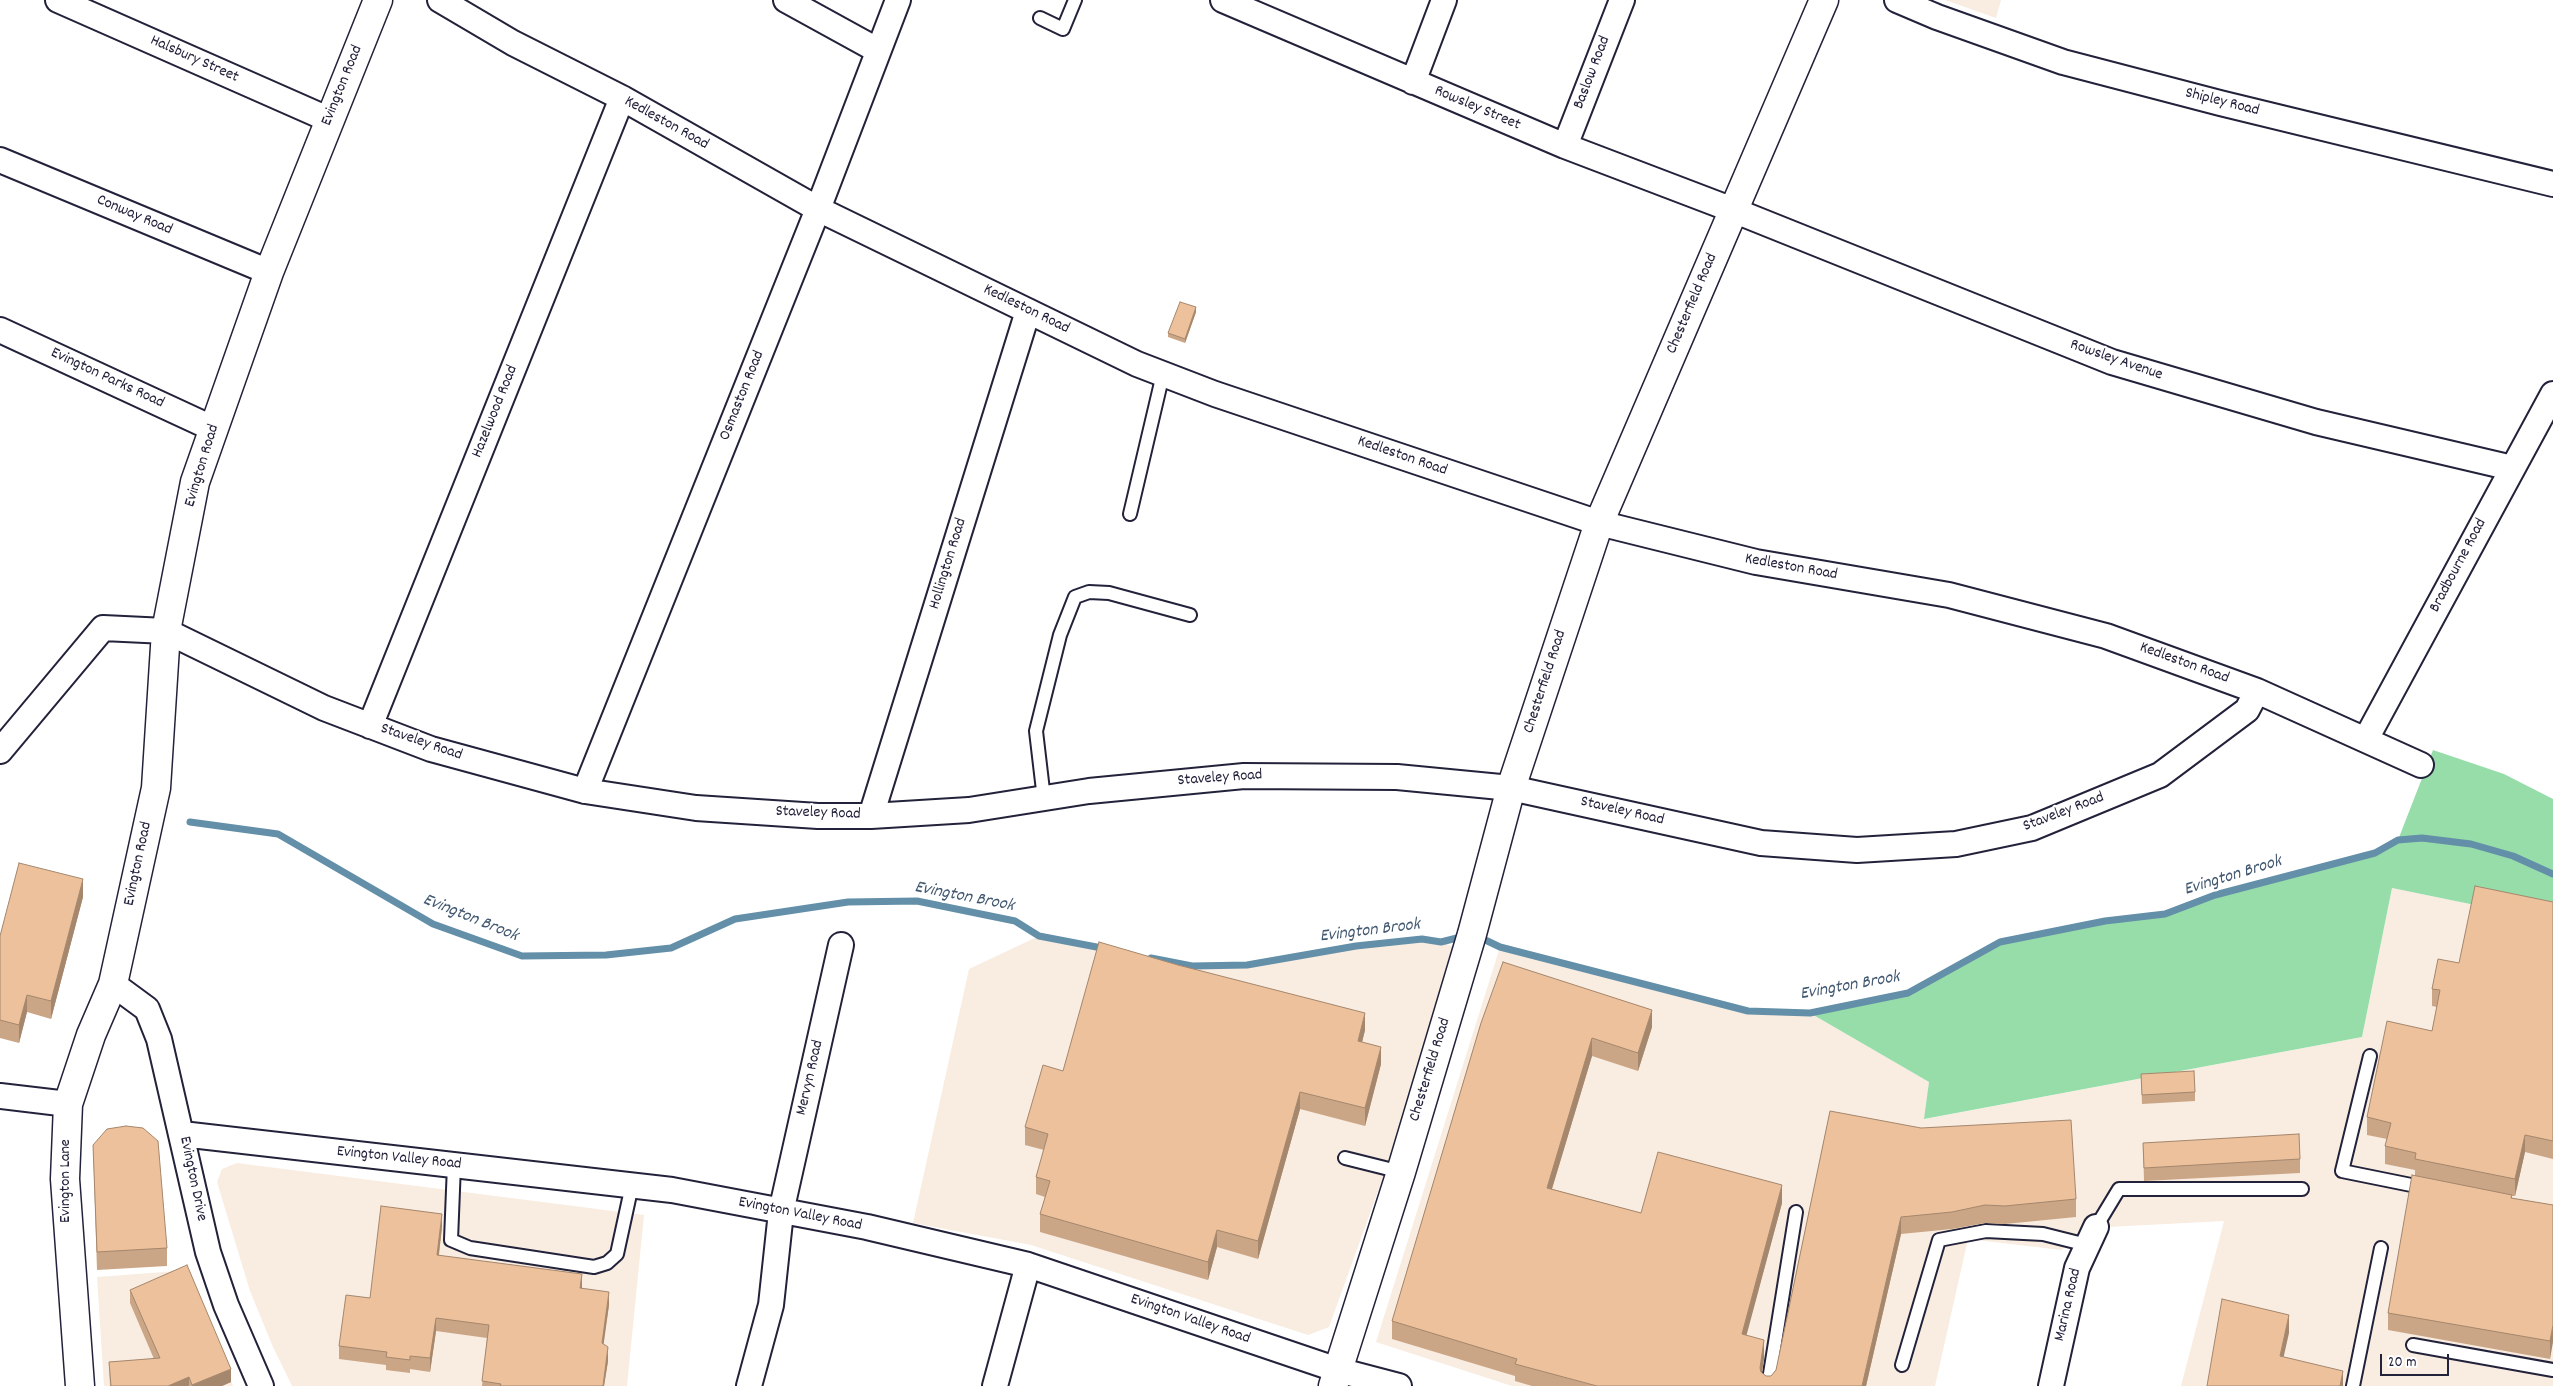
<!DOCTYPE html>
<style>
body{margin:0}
#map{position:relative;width:2553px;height:1386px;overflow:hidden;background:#fff;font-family:Dekko,sans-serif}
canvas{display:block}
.scale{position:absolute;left:2380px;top:1354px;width:69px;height:22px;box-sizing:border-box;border:2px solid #22223b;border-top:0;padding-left:6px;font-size:15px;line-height:18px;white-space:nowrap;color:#22223b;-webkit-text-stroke:4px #fff;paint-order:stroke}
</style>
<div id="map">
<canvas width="2553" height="1386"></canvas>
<div class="scale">20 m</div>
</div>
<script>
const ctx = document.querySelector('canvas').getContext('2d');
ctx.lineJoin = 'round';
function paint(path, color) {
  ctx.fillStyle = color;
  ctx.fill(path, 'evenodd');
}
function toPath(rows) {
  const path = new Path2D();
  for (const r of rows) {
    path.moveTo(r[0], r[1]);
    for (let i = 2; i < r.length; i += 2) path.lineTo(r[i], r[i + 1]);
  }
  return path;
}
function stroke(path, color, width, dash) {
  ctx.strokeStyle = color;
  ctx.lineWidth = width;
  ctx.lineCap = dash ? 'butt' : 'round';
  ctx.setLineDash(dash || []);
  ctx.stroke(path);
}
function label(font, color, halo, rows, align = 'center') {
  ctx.font = font + ' Dekko,sans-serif';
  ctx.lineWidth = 4.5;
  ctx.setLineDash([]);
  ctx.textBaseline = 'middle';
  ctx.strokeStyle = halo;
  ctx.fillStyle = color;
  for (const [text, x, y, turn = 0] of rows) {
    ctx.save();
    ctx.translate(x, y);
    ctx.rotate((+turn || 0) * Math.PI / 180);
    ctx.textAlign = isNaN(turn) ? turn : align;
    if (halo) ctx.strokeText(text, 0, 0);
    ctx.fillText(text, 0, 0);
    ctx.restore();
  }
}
paint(toPath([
 [1945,0,2001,0,1996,18],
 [2392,888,2553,921,2553,1386,2181,1386,2224,1221,2088,1228,2061,1250,1968,1239,1935,1386,1512,1386,1376,1342,1500,947,1748,1011,1810,1013,1929,1082,1925,1119,2362,1037],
 [1039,936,1193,966,1247,965,1356,946,1422,939,1441,942,1454,947,1395,1144,1329,1327,1308,1335,1031,1245,913,1223,969,969],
 [237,1163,644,1215,627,1386,292,1386,273,1347,250,1291,217,1182,222,1169],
 [190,1270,233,1386,104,1386,97,1277]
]), '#f9ece1');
paint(toPath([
 [2433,750,2504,774,2553,799,2553,921,2392,888,2362,1037,1924,1119,1929,1082,1810,1013,1908,993,2000,942,2105,921,2165,914,2215,895,2375,853,2398,840]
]), '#97ddaa');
stroke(toPath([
 [190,822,278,834,433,924,522,956,606,955,671,948,735,919,848,902,917,901,1015,921,1039,936,1107,949],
 [1477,936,1500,947,1748,1011,1810,1013,1908,993,2000,942,2105,921,2165,914,2215,895,2375,853,2398,840,2422,838,2471,844,2513,856,2553,874],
 [1151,958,1192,966,1247,965,1356,946,1422,939,1441,942,1465,936]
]), '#638fa8', 7);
const lane = toPath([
 [1040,18,1063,29,1075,0],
 [1130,514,1163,374],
 [1044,799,1036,731,1060,635,1075,597,1089,592,1109,593,1190,615],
 [2370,1056,2342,1171,2426,1188],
 [1345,1158,1401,1172],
 [454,1165,451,1240,470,1248,594,1267,607,1263,617,1254,632,1185],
 [2096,1227,2119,1189,2302,1189],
 [2413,1345,2553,1370],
 [1902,1365,1939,1240,1986,1231,2043,1234,2087,1245],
 [1768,1386,1796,1212],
 [2353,1386,2381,1248]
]);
const street = toPath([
 [58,0,330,120],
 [440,0,513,43,622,98,818,209,1137,364,1215,394,1599,523,1756,562,1949,595,2106,636,2257,691,2421,765],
 [786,0,877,50],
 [1223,0,1565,146,1733,210,2112,362,2316,422,2512,468],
 [1897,0,1937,17,2063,62,2220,103,2553,184],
 [1413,82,1444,0],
 [1565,146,1622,0],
 [0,160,269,272],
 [0,330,214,429],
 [370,726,622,98],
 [2366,739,2553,394],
 [0,751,103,628,166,631,324,708,431,749,585,791,696,808,818,816,871,816,969,810,1089,791,1244,776,1397,777,1511,788,1761,843,1857,850,1956,844,2032,828,2160,775,2247,710,2257,691],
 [585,791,818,209,898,0],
 [871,816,1028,311],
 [113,984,147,1009,159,1039,208,1252,226,1305,261,1386],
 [0,1096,68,1104],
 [182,1134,672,1190,867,1227,1028,1265,1338,1370,1399,1386],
 [749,1386,771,1305,781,1212,841,945],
 [995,1386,1028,1265],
 [2051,1386,2077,1268,2096,1227]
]);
const secondary = toPath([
 [80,1386,65,1179,68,1104,91,1035,113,984,156,788,166,631,195,482,269,272,378,0],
 [1333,1386,1401,1172,1472,934,1511,788,1599,523,1824,0]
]);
stroke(lane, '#22223b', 16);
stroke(street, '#22223b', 28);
stroke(secondary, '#22223b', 31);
stroke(lane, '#fff', 12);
stroke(street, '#fff', 24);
stroke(secondary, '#fff', 28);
paint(toPath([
 [1196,312,1185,343,1168,337,1168,333],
 [83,897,51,1019,27,1012,19,1043,0,1038,0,936],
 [2553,902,2553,1159,2525,1152,2515,1196,2512,1196,2512,1198,2553,1205,2550,1359,2388,1330,2388,1313,2415,1176,2415,1170,2385,1164,2385,1146,2387,1139,2367,1135,2367,1117,2432,1031,2437,1007,2432,1006,2432,989,2459,963],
 [1481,1023,1652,1027,1638,1071,1592,1056,1552,1189,1641,1213,1782,1203,1746,1335,1764,1358,1762,1373,1766,1376,1771,1376,1776,1370,1830,1111,2076,1199,2076,1217,2005,1224,1985,1223,1952,1229,1901,1234,1866,1386,1532,1386,1515,1381,1515,1376,1392,1339,1392,1321],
 [1365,1030,1362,1042,1381,1064,1365,1126,1300,1109,1258,1259,1217,1247,1208,1280,1040,1232,1040,1214,1045,1197,1036,1194,1036,1177,1044,1150,1025,1145,1025,1127],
 [2141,1074,2195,1092,2195,1101,2142,1104],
 [2143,1143,2300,1159,2300,1173,2144,1181],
 [93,1145,167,1248,167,1266,97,1270],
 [442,1227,439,1255,582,1288,609,1305,603,1344,608,1361,604,1386,482,1386,487,1338,436,1331,430,1372,410,1369,410,1373,386,1370,386,1365,339,1359,339,1346,370,1298],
 [130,1290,231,1382,222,1386,110,1386,109,1362,154,1359,130,1303]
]), '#cba686');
paint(toPath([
 [1196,307,1196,312,1185,343,1185,339],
 [83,879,83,897,51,1019,51,1001],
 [27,995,27,1012,19,1043,19,1025],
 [1652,1010,1652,1027,1638,1071,1638,1053],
 [1365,1013,1365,1030,1358,1059,1358,1041],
 [1592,1038,1592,1056,1547,1205,1547,1188],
 [1381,1047,1381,1064,1365,1126,1365,1108],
 [1300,1092,1300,1109,1258,1259,1258,1241],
 [2525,1135,2525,1152,2515,1196,2515,1179],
 [1782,1185,1782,1203,1742,1352,1742,1334],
 [442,1214,442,1227,437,1268,437,1255],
 [1901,1217,1901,1234,1866,1386,1862,1386],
 [1217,1230,1217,1247,1208,1280,1208,1262],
 [582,1274,582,1288,580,1301,580,1288],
 [609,1292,609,1305,602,1356,602,1343],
 [2289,1315,2289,1333,2280,1373,2280,1356],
 [436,1318,436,1331,430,1372,430,1358],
 [2553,1325,2553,1342,2550,1359,2550,1341],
 [1764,1340,1764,1358,1760,1385,1760,1368],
 [608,1347,608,1361,604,1386,603,1386],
 [231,1369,231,1382,222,1386,192,1386,192,1385],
 [2343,1371,2343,1386,2340,1386],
 [189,1377,189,1386,168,1386]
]), '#a5876d');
const building = toPath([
 [1180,302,1196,307,1185,339,1168,333,1180,302],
 [19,863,83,879,51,1001,27,995,19,1025,0,1020,0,936,19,863],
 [2475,886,2553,902,2553,1141,2525,1135,2515,1179,2415,1159,2416,1153,2385,1146,2391,1123,2367,1117,2387,1021,2432,1031,2440,990,2432,989,2438,959,2459,963,2475,886],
 [1099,942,1178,965,1365,1013,1358,1041,1381,1047,1365,1108,1300,1092,1258,1241,1217,1230,1208,1262,1040,1214,1050,1181,1036,1177,1048,1134,1025,1127,1043,1065,1063,1071,1099,942],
 [1503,962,1652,1010,1638,1053,1592,1038,1547,1188,1641,1213,1658,1152,1782,1185,1742,1334,1764,1340,1760,1368,1761,1372,1766,1376,1771,1376,1776,1370,1830,1111,1921,1128,2071,1120,2076,1199,2005,1206,1985,1205,1952,1212,1901,1217,1862,1386,1597,1386,1515,1364,1517,1359,1392,1321,1481,1023,1503,962],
 [2194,1071,2195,1092,2142,1095,2141,1074,2194,1071],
 [126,1126,143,1128,158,1141,167,1248,97,1252,93,1145,107,1129,126,1126],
 [2299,1134,2300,1159,2144,1168,2143,1143,2299,1134],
 [2412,1175,2512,1195,2511,1198,2553,1205,2553,1325,2550,1341,2388,1313,2412,1175],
 [381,1206,442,1214,437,1255,582,1274,580,1288,609,1292,602,1343,608,1347,603,1386,500,1386,501,1384,482,1381,489,1325,436,1318,430,1358,410,1356,410,1360,386,1357,387,1352,339,1346,346,1295,370,1298,381,1206],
 [187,1265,231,1369,192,1385,189,1377,168,1386,111,1386,109,1362,160,1358,130,1290,187,1265],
 [2222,1299,2289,1315,2280,1356,2343,1371,2340,1386,2207,1386,2222,1299]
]);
paint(building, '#ecc19c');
stroke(building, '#a5876d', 1);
label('16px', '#22223b', '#fff', [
 ["Halsbury Street",194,60,24],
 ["Baslow Road",1593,73,-69],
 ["Evington Road",343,86,-68],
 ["Shipley Road",2222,103,14],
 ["Rowsley Street",1477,109,23],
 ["Kedleston Road",666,124,29],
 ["Conway Road",134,216,23],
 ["Chesterfield Road",1693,304,-67],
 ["Kedleston Road",1026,310,26],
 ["Rowsley Avenue",2116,361,19],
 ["Evington Parks Road",107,379,25],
 ["Osmaston Road",743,396,-68],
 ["Hazelwood Road",496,412,-68],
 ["Kedleston Road",1402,457,19],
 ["Evington Road",203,466,-73],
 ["Hollington Road",949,564,-73],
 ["Bradbourne Road",2459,566,-62],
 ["Kedleston Road",1791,568,10],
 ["Kedleston Road",2184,664,20],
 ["Chesterfield Road",1546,682,-72],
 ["Staveley Road",421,743,19],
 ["Staveley Road",1220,779,-4],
 ["Staveley Road",1622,812,13],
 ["Staveley Road",2064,813,-21],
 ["Staveley Road",818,814,2],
 ["Evington Road",139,864,-78],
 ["Chesterfield Road",1431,1070,-73],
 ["Mervyn Road",811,1078,-77],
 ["Evington Valley Road",399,1159,6],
 ["Evington Drive",192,1179,78],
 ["Evington Lane",67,1181,-90],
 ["Evington Valley Road",800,1215,11],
 ["Marina Road",2069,1305,-77],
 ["Evington Valley Road",1190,1320,19]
]);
label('italic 18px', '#435971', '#fff', [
 ["Evington Brook",2233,877,-17],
 ["Evington Brook",964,898,11],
 ["Evington Brook",470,919,22],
 ["Evington Brook",1370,932,-7],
 ["Evington Brook",1850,987,-10]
]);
</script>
